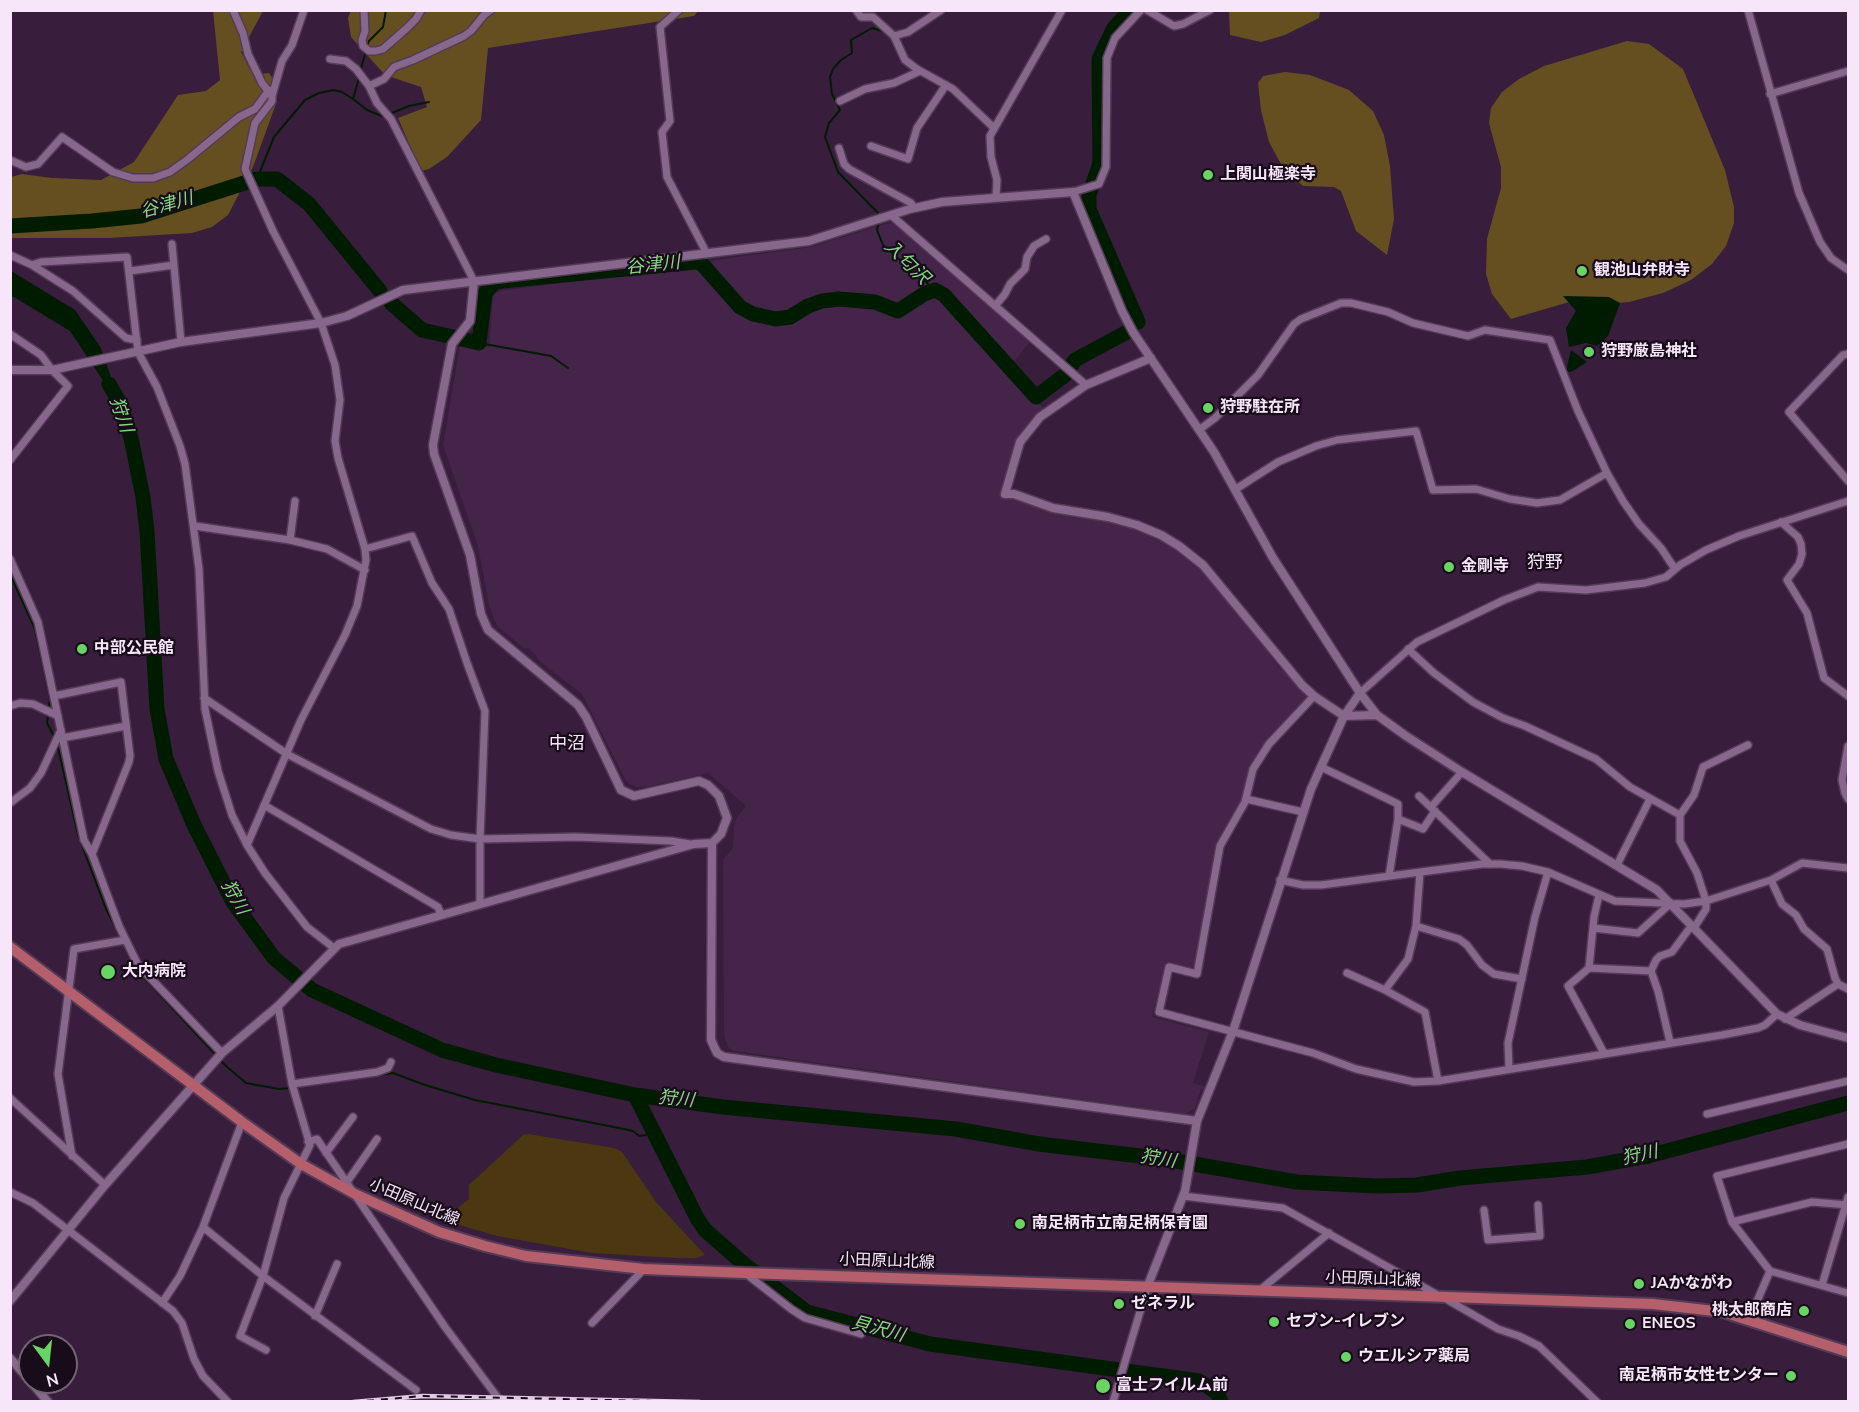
<!DOCTYPE html>
<meta charset="utf-8">
<style>
body{margin:0}
#map{position:relative;width:1859px;height:1412px;overflow:hidden;background:#381d3c;font-family:"Nunito Sans",sans-serif}
canvas{display:block}
.frame{position:absolute;inset:0;border:12px solid #f7e5f9;pointer-events:none}
.north{position:absolute;left:18px;top:1334px;width:60px;height:60px;box-sizing:border-box;background:#190c1a;border:2px solid #726373;border-radius:50%;rotate:165deg;font-size:16px;font-weight:700;line-height:24px;text-align:center;color:#f7e5f9}
.north::after{content:'';display:block;margin:auto;width:21px;height:27px;background:#69d464;clip-path:polygon(50% 0,100% 100%,50% 72%,0 100%)}
</style>
<div id="map">
<canvas width="1859" height="1412"></canvas>
<div class="frame"></div>
<div class="north">N</div>
</div>
<script>
const ctx = document.querySelector('canvas').getContext('2d');
ctx.lineJoin = 'round';
function paint(path, color) {
  ctx.fillStyle = color;
  ctx.fill(path, 'evenodd');
}
function toPath(rows) {
  const path = new Path2D();
  for (const r of rows) {
    path.moveTo(r[0], r[1]);
    for (let i = 2; i < r.length; i += 2) path.lineTo(r[i], r[i + 1]);
  }
  return path;
}
function stroke(path, color, width, dash) {
  ctx.strokeStyle = color;
  ctx.lineWidth = width;
  ctx.lineCap = dash ? 'butt' : 'round';
  ctx.setLineDash(dash || []);
  ctx.stroke(path);
}
function label(font, color, halo, rows, align = 'center') {
  ctx.font = font + ' "Nunito Sans","Noto Sans JP",sans-serif';
  ctx.lineWidth = 4.5;
  ctx.setLineDash([]);
  ctx.textBaseline = 'middle';
  ctx.strokeStyle = halo;
  ctx.fillStyle = color;
  for (const [text, x, y, turn = 0] of rows) {
    ctx.save();
    ctx.translate(x, y);
    ctx.rotate((+turn || 0) * Math.PI / 180);
    ctx.textAlign = isNaN(turn) ? turn : align;
    if (halo) ctx.strokeText(text, 0, 0);
    ctx.fillText(text, 0, 0);
    ctx.restore();
  }
}
paint(toPath([
 [893,223,1030,342,1007,369,1044,409,1036,416,1016,440,1001,491,1142,530,1159,538,1177,549,1201,568,1257,636,1277,665,1308,696,1306,701,1264,745,1247,773,1243,797,1216,846,1195,966,1189,968,1166,962,1152,1017,1209,1032,1193,1083,1206,1087,1205,1090,1201,1089,1195,1108,1186,1114,734,1051,728,1047,725,1040,724,1030,723,860,733,848,734,826,737,817,746,806,708,773,646,787,636,787,629,784,625,779,582,694,537,659,536,655,528,648,525,649,497,626,489,605,478,546,443,445,460,346,467,344,489,347,493,298,496,293,500,291,682,267,709,263,715,260,811,247,885,224]
]), '#442448');
paint(toPath([
 [528,1134,614,1148,622,1152,656,1202,705,1255,696,1258,676,1258,592,1253,497,1236,449,1222,445,1218,469,1199,469,1185,523,1135]
]), '#4b3811');
paint(toPath([
 [351,10,407,11,698,11,694,16,488,48,481,120,447,157,429,169,421,171,398,118,427,107,421,87,385,75,351,37,348,18],
 [213,11,263,11,241,52,253,75,269,73,273,79,276,91,276,104,253,167,228,215,212,227,192,233,109,238,11,238,11,177,22,174,52,178,101,180,134,162,178,95,206,91,220,80],
 [1229,11,1229,10,1320,11,1319,18,1285,35,1261,42,1230,35],
 [1627,41,1649,44,1683,69,1725,170,1734,207,1734,223,1726,246,1712,264,1691,280,1663,293,1629,302,1606,304,1569,302,1511,319,1492,294,1486,274,1487,239,1501,188,1501,167,1489,123,1491,108,1502,92,1519,79,1544,66],
 [1285,72,1310,75,1349,90,1373,111,1384,135,1390,166,1394,219,1387,255,1356,231,1341,191,1334,187,1303,186,1283,168,1269,142,1261,110,1258,83,1263,76]
]), '#654f21');
paint(toPath([
 [11,271,75,310,101,348,122,409,70,331,14,297,11,297],
 [1563,296,1609,297,1620,303,1608,336,1597,346,1586,343,1569,347,1566,328,1576,311],
 [1571,350,1587,362,1571,372,1566,371]
]), '#001c00');
stroke(toPath([
 [900,31,911,26],
 [367,46,369,41,383,27,386,10],
 [360,72,366,51],
 [353,99,367,110,384,117],
 [392,113,409,106,429,102],
 [257,179,274,137,305,100,319,93,334,90,342,92,353,99,359,78],
 [880,215,838,172,825,137,829,123,840,110,832,94,830,77,833,69,841,60,852,53,851,40,872,28,885,32],
 [879,221,877,230,883,245,935,290],
 [479,343,551,356,568,368],
 [10,574,35,629,50,699,47,723,55,738],
 [57,743,78,835,106,909,136,969,226,1066,246,1083,279,1089,290,1088],
 [296,1087,393,1073,425,1085,475,1100,614,1127,633,1131,639,1136,655,1134]
]), '#001c00', 2);
stroke(toPath([
 [1130,10,1114,28,1099,59,1100,163,1089,195,1089,209,1138,322],
 [10,226,92,221,141,216,257,179,277,179,309,204,380,291],
 [391,303,422,330,479,343,485,293,494,283,502,281,696,262,702,264,740,307,753,314,776,319,790,317,808,306,822,301,839,299,875,302,898,311,924,294,935,290,944,295,1036,397,1065,375,1075,360,1127,332],
 [109,384,120,403,131,438,143,497,147,531,157,709,166,759,194,825,233,902,274,958,312,990,442,1050,496,1065,635,1095,723,1107,956,1129,1039,1144,1165,1159,1297,1182,1377,1186,1417,1185,1460,1178,1587,1167,1648,1156,1848,1103],
 [635,1095,697,1218,705,1230,745,1265,807,1312,930,1344,1199,1381,1213,1390,1218,1394,1221,1402]
]), '#001c00', 15);
const minor = toPath([
 [233,10,243,33,248,54,262,83,272,96,272,101,255,123,245,169,273,231,321,323,335,365,340,400,335,441,338,458,365,549,366,560,357,606,345,635,301,720,247,845],
 [364,10,365,31,362,40,363,46,369,51,376,51,383,49,407,28,416,19,421,10],
 [679,10,660,27,670,121,662,132,667,177,706,252],
 [856,10,861,17,873,17,894,36,905,60,917,69,953,89,994,128],
 [1147,10,1174,26,1183,24,1210,10],
 [1748,10,1799,193,1820,242,1831,258,1848,270],
 [894,36,908,32,941,10],
 [330,59,346,61,356,69,369,86],
 [1770,94,1848,71],
 [272,96,282,61,292,45,304,10],
 [840,101,865,89,894,83,920,71],
 [871,146,908,159,917,128,946,85],
 [839,148,844,164,849,169,911,203,914,208],
 [10,160,26,167,38,164,62,137,113,172,133,178,153,178,170,172,188,159,239,117,255,109,269,90],
 [1073,192,1099,184,1106,167,1107,58,1115,38,1141,10],
 [996,198,997,180,991,157,990,136,1062,10],
 [892,216,1086,385],
 [172,244,181,342],
 [10,255,32,265,73,291,126,338,137,340],
 [32,265,41,262,127,257,138,352,157,387,180,446,185,464,199,569,205,709,218,771,232,815,247,845,265,873,307,927,334,948],
 [130,271,174,265],
 [474,281,391,119,377,103,369,86,384,79,394,67,413,60,464,36,471,31,484,15,491,10],
 [995,306,1005,294,1010,284,1025,269,1027,257,1034,246,1046,239],
 [10,334,41,355,52,370,68,386,10,460],
 [1848,354,1843,355,1789,412,1848,481],
 [1199,430,1215,418,1258,375,1294,324,1301,319,1341,303,1351,303,1388,312,1413,323,1468,336,1485,330,1550,340,1578,411,1607,473,1623,501,1639,524,1661,548,1675,569],
 [1236,489,1278,462,1316,446,1337,440,1416,431,1433,490,1476,489,1510,499,1537,503,1560,500,1607,473],
 [1781,522,1798,537,1801,544,1802,554,1799,564,1787,580,1807,613,1824,678,1848,696],
 [195,526,290,540,327,549,365,570],
 [290,540,295,501],
 [365,549,412,536,432,583,449,609,467,663,485,711,480,839,480,904],
 [10,559,38,622,84,840,92,854,119,926,138,965,222,1053],
 [1408,649,1434,673,1473,702,1503,718,1525,726,1596,759,1630,787,1680,815,1694,795,1703,767,1748,745],
 [1360,693,1417,642,1504,600,1538,587,1586,590,1645,583,1666,577,1680,565,1706,550,1739,536,1848,501],
 [54,696,121,682,130,756,129,762,92,854],
 [1314,696,1269,744,1253,769,1245,802,1220,846,1197,974,1169,967,1159,1012,1313,1053,1356,1069,1414,1082,1438,1081,1722,1035,1758,1028,1765,1025,1777,1014],
 [204,698,287,754,431,829,451,835,480,839,576,837,671,841,690,844],
 [10,706,20,703,33,704,58,716],
 [62,738,126,726],
 [1848,746,1842,780,1845,793,1848,799],
 [1321,767,1398,804,1398,819,1423,829,1435,811],
 [1419,796,1490,864],
 [1246,799,1303,812],
 [10,803,30,788,41,773,61,730],
 [264,805,438,907,441,915],
 [1431,807,1462,772],
 [1680,815,1680,841,1697,873,1706,901,1706,909,1694,928],
 [1617,865,1650,799],
 [1389,876,1398,819],
 [1280,880,1303,885,1321,885,1482,864,1500,864,1522,866,1548,872,1615,901,1684,904,1706,901,1771,880,1802,863,1848,868],
 [1771,880,1782,904,1796,915,1804,929,1827,949,1835,978,1838,984,1848,989],
 [1416,926,1459,939,1467,945,1482,965,1494,974,1522,979],
 [1593,928,1638,933,1671,903],
 [1589,968,1594,917,1599,895],
 [1651,971,1658,991,1670,1042],
 [1347,973,1385,990,1425,1012,1438,1081],
 [1385,990,1408,959,1416,926,1420,872],
 [1785,1019,1838,984],
 [1604,1053,1568,986,1589,968,1651,971,1656,960,1660,956,1672,952,1692,925],
 [1509,1068,1508,1043,1535,917,1548,872],
 [292,1084,377,1072,388,1068,391,1062],
 [10,1098,105,1185],
 [1707,1114,1848,1081],
 [308,1142,317,1139,445,1327,501,1402],
 [1848,1144,1717,1176,1732,1222,1770,1271,1848,1293],
 [326,1153,353,1117],
 [72,1156,58,1074,74,949,125,940],
 [347,1182,377,1139],
 [10,1192,33,1203,173,1311,182,1323,194,1359,203,1376,228,1402],
 [1183,1196,1283,1208,1436,1294],
 [1484,1210,1488,1240,1540,1236,1538,1205],
 [1732,1222,1812,1202,1848,1205],
 [203,1227,263,1276,416,1390],
 [745,1273,791,1309,805,1318,861,1334],
 [1822,1285,1848,1197],
 [1260,1290,1329,1233],
 [1446,1299,1498,1329,1519,1336,1539,1346,1597,1402],
 [162,1303,180,1276,203,1227,242,1122],
 [315,1316,337,1264],
 [1749,1320,1770,1271],
 [592,1323,644,1269],
 [266,1350,240,1336,263,1276,284,1198,310,1145,292,1084,278,1006],
 [1113,1402,1148,1285]
]);
const tertiary = toPath([
 [474,281,470,321,452,344,433,445,434,454,470,555,481,614,488,630,578,705,586,717,621,790,634,796,699,781,708,785,719,796,727,818,721,834,712,843,711,1040,717,1053,724,1057,1197,1121],
 [1151,358,1086,385,1040,417,1020,442,1005,494,1014,494,1053,508,1108,517,1137,525,1161,535,1179,546,1203,565,1302,685,1314,696,1344,716,1377,715],
 [10,370,52,370,181,342,321,323,347,316,403,290,809,241,910,209,942,202,1073,192,1122,311,1133,332,1214,452,1273,558,1360,693,1377,715,1406,736,1462,772,1657,890,1777,1014,1800,1025,1848,1038],
 [1148,1285,1185,1191,1197,1121,1233,1031,1311,789,1344,716,1360,693],
 [10,1301,105,1185,222,1053,278,1006,339,944,694,844,712,843],
 [10,1358,30,1381],
 [31,1382,48,1402]
]);
const primary = toPath([
 [10,947,242,1122,301,1164,355,1194,439,1232,485,1246,526,1256,644,1269,745,1273,1653,1304,1723,1312,1848,1352]
]);
stroke(minor, '#533b56', 10);
stroke(tertiary, '#533b56', 11);
stroke(primary, '#533b56', 14);
stroke(minor, '#87678b', 7);
stroke(tertiary, '#87678b', 8);
stroke(primary, '#b55e6c', 10);
const rail = toPath([
 [353,1402,423,1396,700,1402]
]);
stroke(rail, '#e0cce2', 4.5);
stroke(rail, '#190c1a', 2, [7]);
for (const [x, y, r, color] of [
 [1208,175,6,"#69d464"],
 [1582,271,6,"#69d464"],
 [1589,352,6,"#69d464"],
 [1208,408,6,"#69d464"],
 [1449,567,6,"#69d464"],
 [82,649,6,"#69d464"],
 [108,972,8,"#69d464"],
 [1020,1224,6,"#69d464"],
 [1639,1284,6,"#69d464"],
 [1119,1304,6,"#69d464"],
 [1804,1311,6,"#69d464"],
 [1274,1322,6,"#69d464"],
 [1630,1324,6,"#69d464"],
 [1346,1357,6,"#69d464"],
 [1791,1376,6,"#69d464"],
 [1103,1386,8,"#69d464"]
]) {
  const dot = new Path2D();
  dot.arc(x, y, r, 0, 2 * Math.PI);
  ctx.fillStyle = color;
  ctx.fill(dot);
  stroke(dot, '#190c1a', 2);
}
label('bold 16px', '#f7e5f9', '#190c1a', [
 ["上関山極楽寺",1220,175],
 ["観池山弁財寺",1594,271],
 ["狩野厳島神社",1601,352],
 ["狩野駐在所",1220,408],
 ["金剛寺",1461,567],
 ["中部公民館",94,649],
 ["大内病院",122,972],
 ["南足柄市立南足柄保育園",1032,1224],
 ["JAかながわ",1651,1284],
 ["ゼネラル",1131,1304],
 ["桃太郎商店",1792,1311,"right"],
 ["セブン-イレブン",1286,1322],
 ["ENEOS",1642,1324],
 ["ウエルシア薬局",1358,1357],
 ["南足柄市女性センター",1779,1376,"right"],
 ["富士フイルム前",1116,1386]
], 'left');
label('16px', '#f7e5f9', '#190c1a', [
 ["小田原山北線",414,1203,23],
 ["小田原山北線",887,1262,2],
 ["小田原山北線",1373,1280,2]
]);
label('italic 18px', '#85d980', '#190c1a', [
 ["谷津川",167,206,-16],
 ["入匂沢",906,263,44],
 ["谷津川",653,266,-6],
 ["狩川",120,415,71],
 ["狩川",234,898,60],
 ["狩川",676,1100,6],
 ["狩川",1640,1156,-12],
 ["狩川",1158,1160,9],
 ["貝沢川",878,1330,15]
]);
label('18px', '#f7e5f9', '#190c1a', [
 ["狩野",1545,564],
 ["中沼",567,745]
]);
</script>
